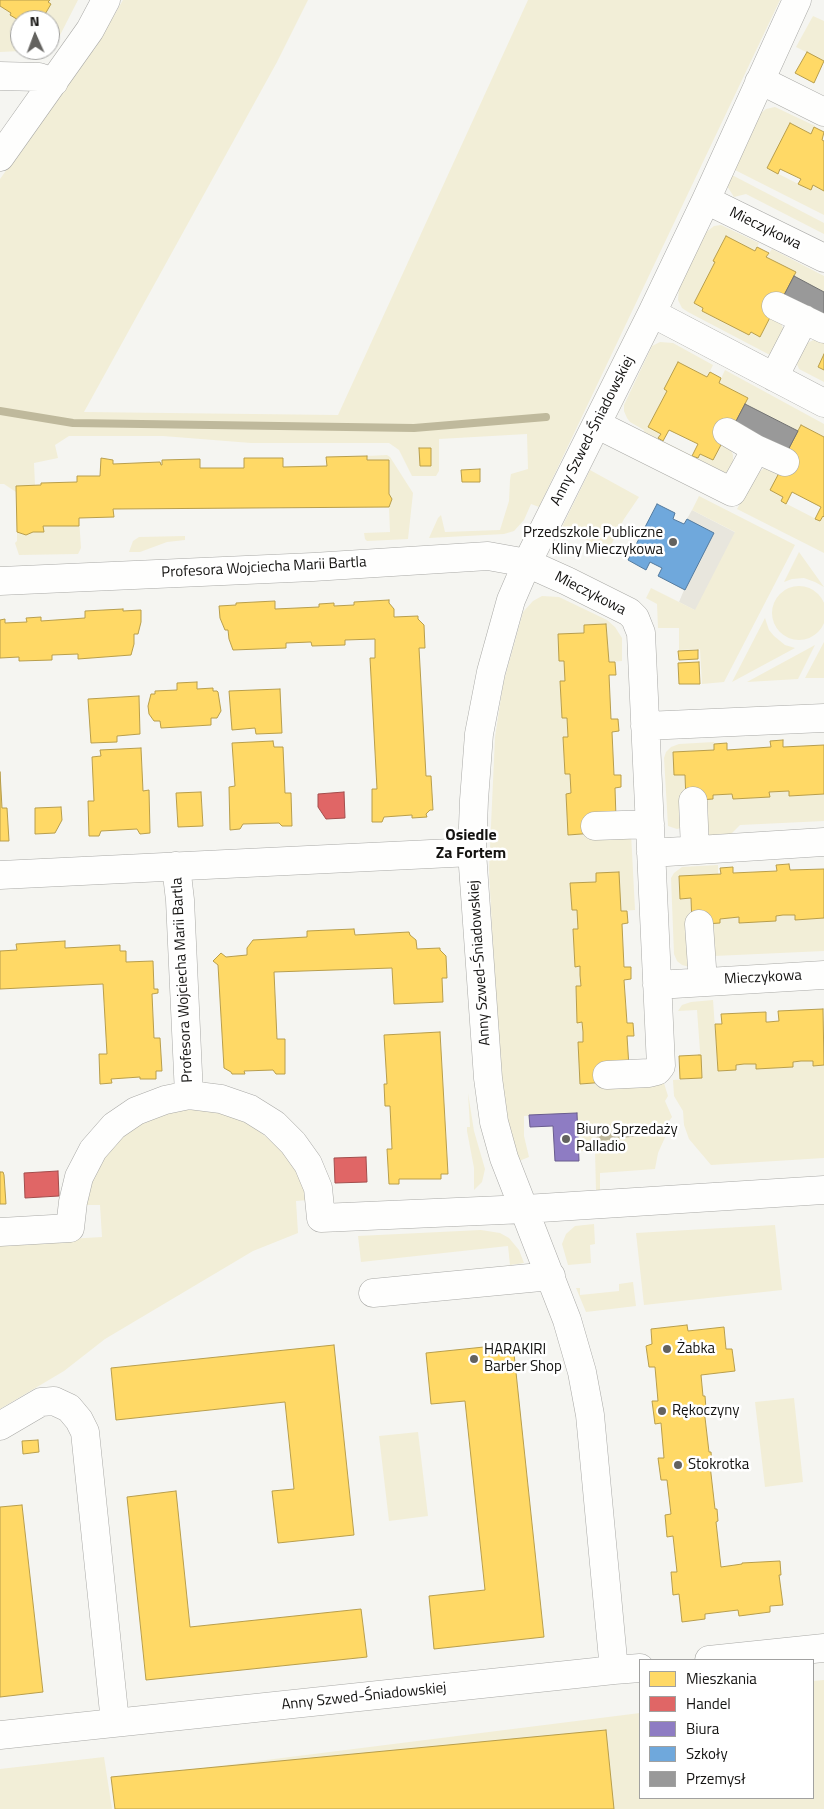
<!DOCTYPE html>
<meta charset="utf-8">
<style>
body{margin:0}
#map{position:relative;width:824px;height:1809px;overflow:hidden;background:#f5f5f1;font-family:"Titillium Web",sans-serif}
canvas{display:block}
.legend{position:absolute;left:639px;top:1659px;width:175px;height:140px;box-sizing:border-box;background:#fff;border:1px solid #a1a1a0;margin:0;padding:6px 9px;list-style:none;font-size:15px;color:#141311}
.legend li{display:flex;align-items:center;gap:10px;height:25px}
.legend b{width:25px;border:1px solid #a1a1a0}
.north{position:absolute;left:10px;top:10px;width:50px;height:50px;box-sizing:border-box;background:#fff;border:1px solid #a1a1a0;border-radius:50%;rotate:358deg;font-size:14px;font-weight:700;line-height:20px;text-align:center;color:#141311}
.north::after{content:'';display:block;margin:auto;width:18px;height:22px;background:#63625f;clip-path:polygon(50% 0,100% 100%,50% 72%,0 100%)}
</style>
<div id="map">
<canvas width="824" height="1809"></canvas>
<ul class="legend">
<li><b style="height:14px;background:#ffd966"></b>Mieszkania</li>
<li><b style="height:14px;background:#e06666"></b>Handel</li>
<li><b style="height:14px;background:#8e7cc3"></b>Biura</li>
<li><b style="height:14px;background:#6fa8dc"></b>Szkoły</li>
<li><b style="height:14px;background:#999"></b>Przemysł</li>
</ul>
<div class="north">N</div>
</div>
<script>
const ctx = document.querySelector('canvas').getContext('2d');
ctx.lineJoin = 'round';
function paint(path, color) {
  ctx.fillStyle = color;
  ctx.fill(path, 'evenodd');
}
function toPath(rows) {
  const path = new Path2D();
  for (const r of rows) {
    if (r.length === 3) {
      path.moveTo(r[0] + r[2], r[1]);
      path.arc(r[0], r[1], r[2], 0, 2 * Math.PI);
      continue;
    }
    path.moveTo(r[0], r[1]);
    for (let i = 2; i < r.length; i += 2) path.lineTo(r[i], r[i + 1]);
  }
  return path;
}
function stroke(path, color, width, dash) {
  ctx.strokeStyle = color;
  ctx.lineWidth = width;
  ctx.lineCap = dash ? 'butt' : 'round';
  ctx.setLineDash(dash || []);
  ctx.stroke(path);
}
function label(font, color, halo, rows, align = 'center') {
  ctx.font = font + ' "Titillium Web",sans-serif';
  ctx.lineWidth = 5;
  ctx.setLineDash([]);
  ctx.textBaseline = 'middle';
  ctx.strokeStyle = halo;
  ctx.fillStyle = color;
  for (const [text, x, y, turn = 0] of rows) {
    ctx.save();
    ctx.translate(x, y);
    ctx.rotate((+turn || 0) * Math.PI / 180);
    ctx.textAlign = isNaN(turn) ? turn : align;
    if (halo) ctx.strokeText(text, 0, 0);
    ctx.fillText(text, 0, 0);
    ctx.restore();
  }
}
paint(toPath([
 [657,504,675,513,673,519,684,524,692,510,773,552,733,630,679,602,684,590,658,576,662,568,650,562,646,570,628,560]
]), '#e8e6dd');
paint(toPath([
 [50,0,78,0,57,41,50,47,50,20,38,20,42,14,45,15,51,4,48,2],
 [123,0,308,0,277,62,84,412,338,415,528,0,780,0,539,507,531,504,524,520,514,531,504,534,429,538,438,518,441,515,445,532,500,530,509,501,510,480,511,474,528,469,527,434,439,439,439,471,436,476,412,476,399,450,389,443,251,443,163,436,69,436,55,445,58,458,34,463,35,485,16,486,16,492,4,484,0,484,0,179,55,102,87,51,94,50],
 [0,6,11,13,20,21,20,50,42,50,0,52],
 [813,16,824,21,824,61,796,47],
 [775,107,815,126,811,134,790,124,767,168,810,190,813,185,824,191,824,215,735,170,761,113,766,109],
 [732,175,824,223,824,234,746,194,734,197,727,186],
 [721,225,759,243,755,251,726,236,713,261,715,262,694,303,703,308,702,311,749,335,751,332,760,337,771,315,780,321,784,331,771,354,768,354,688,312,682,308,678,300,679,288,705,233,714,226],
 [772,249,824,276,824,292,794,276,796,272,766,257],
 [816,339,824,342,824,354,818,366,824,370,824,382,799,369,797,364,807,343],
 [660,342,673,343,713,365,707,377,678,362,667,391,648,427,661,434,659,439,697,458,700,454,713,460,722,441,731,450,733,455,733,466,728,472,725,473,643,436,644,430,630,422,627,418,624,411,624,405,652,346],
 [725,370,824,424,824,437,801,425,798,431,745,404,748,398,719,383],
 [387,455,390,457,413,493,408,539,367,541,365,539,364,533,390,532,389,507,392,499,389,494,389,460,367,460,367,456],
 [764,468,780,471,783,497,781,501,820,521,823,516,824,517,824,553,737,509,754,477],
 [590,470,639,497,624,519,608,551,562,527],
 [699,496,795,545,724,682,702,684,700,649,679,650,679,628,658,628,657,604,646,598,651,588,695,610,735,532,692,510],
 [79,518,81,548,78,554,19,555,15,543,17,541,17,532,26,535,33,532,43,532,43,526,78,526],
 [185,536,185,540,167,542,140,552,129,552,133,541,139,537],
 [799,552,824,587,815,582,804,578,792,579,784,582],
 [799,613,27],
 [542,596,559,597,607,620,615,627,622,638,622,661,609,662,606,624,584,625,584,633,558,634,559,661,564,661,565,681,560,682,562,718,567,718,568,737,563,738,565,774,570,774,571,793,566,794,568,835,631,833,635,910,621,911,596,882,570,883,572,910,577,910,578,929,573,930,575,966,580,966,580,975,581,986,576,986,577,1022,582,1022,583,1032,583,1042,578,1042,581,1084,663,1080,668,1096,665,1101,672,1117,666,1125,668,1126,666,1128,667,1133,658,1153,655,1169,600,1173,600,1191,596,1191,595,1150,578,1151,576,1113,524,1116,524,1136,529,1157,519,1161,503,1107,500,1084,489,870,495,737,503,684,523,612,533,601],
 [765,618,769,630,774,636,785,645,795,648,732,682],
 [824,642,824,678,805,678],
 [815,645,798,679,747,682],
 [714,742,714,750,673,752,674,775,685,775,685,827,677,829,668,826,664,758,666,752,671,747,679,744],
 [789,791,789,796,824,794,824,821,740,825,730,835,709,836,701,828,700,800,713,799,713,795,732,794,733,799,769,797,769,792],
 [718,865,718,874,679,876,680,899,691,898,694,968,682,965,677,961,674,954,671,878,674,873,682,867],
 [783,915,795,915,795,920,824,918,824,951,714,956,708,924,720,923,720,919,739,917,739,923],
 [713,1000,718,1071,736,1070,736,1065,744,1064,756,1064,756,1069,793,1067,793,1062,801,1061,813,1061,814,1066,824,1065,824,1158,711,1165,689,1139,684,1125,683,1111,674,1096,673,1080,702,1078,697,1010,678,1011,682,1005,691,1002],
 [468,1093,474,1131,485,1169,482,1182,474,1190,474,1168,467,1131,467,1127,470,1127],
 [194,1109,213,1111,230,1115,253,1126,283,1151,296,1168,308,1200,296,1201,298,1233,253,1251,105,1339,64,1371,0,1409,0,1243,102,1237,100,1205,85,1205,90,1183,102,1161,123,1135,138,1125,157,1116,176,1111],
 [594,1224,595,1244,590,1245,591,1263,568,1265,562,1244,566,1234,575,1226],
 [775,1225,782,1290,644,1305,636,1233],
 [481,1230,500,1233,509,1238,519,1250,524,1263,510,1265,508,1246,361,1262,358,1236],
 [633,1282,636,1306,586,1312,576,1288,580,1288,580,1295,619,1291,619,1284],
 [794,1398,803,1482,765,1487,755,1402],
 [418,1432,428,1516,389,1521,379,1436],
 [824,1680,824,1809,117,1809,115,1779,640,1713,640,1798,813,1798,813,1681],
 [104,1757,112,1809,0,1809,0,1769]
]), '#f2eed7');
const homes = toPath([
 [0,0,50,0,48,2,51,4,44,16,42,14,38,20,20,21,10,15,11,13,0,6,0,0],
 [807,52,824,61,814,83,795,73,807,52],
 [790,123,811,134,814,127,824,132,822,140,824,141,824,191,813,185,811,190,798,184,801,179,780,169,778,174,767,168,790,123],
 [726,236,755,251,757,247,769,253,766,257,796,272,783,297,781,296,760,337,751,332,749,335,702,311,703,308,694,303,715,262,713,261,726,236],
 [824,354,824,370,818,367,824,354],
 [678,362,707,377,710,372,721,378,719,383,748,398,734,425,732,424,713,460,700,454,698,458,692,456,698,444,669,430,663,441,658,438,661,434,648,427,667,391,664,389,678,362],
 [801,425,824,437,824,517,823,516,820,521,815,519,821,507,792,492,786,504,781,501,783,497,770,490,789,454,787,452,801,425],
 [419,448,431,448,431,466,420,466,419,448],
 [367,456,367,460,389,460,389,494,392,499,389,507,113,509,114,517,79,518,79,526,43,526,44,532,33,532,26,535,17,532,16,486,41,485,41,483,77,482,77,476,100,476,101,458,113,460,113,464,160,462,161,465,162,465,162,460,200,459,200,468,244,468,244,458,283,458,283,467,327,466,326,457,367,456],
 [480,469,480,482,462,482,461,470,480,469],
 [389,600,389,603,394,609,394,617,418,616,418,619,424,625,425,648,419,648,426,776,431,776,433,810,430,810,426,814,427,817,412,818,412,815,384,817,382,822,372,822,372,789,377,789,370,658,375,658,375,639,345,640,345,645,312,646,311,642,286,643,286,648,233,650,229,639,228,630,225,630,220,618,219,606,236,605,236,603,275,601,275,609,319,607,319,604,334,603,334,606,354,605,354,602,389,600],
 [123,609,123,611,141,610,141,622,138,634,134,634,134,644,131,655,78,659,78,654,52,655,52,660,19,661,19,657,0,658,0,620,5,619,5,623,27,622,26,618,41,617,41,621,85,618,85,611,123,609],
 [606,624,609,662,615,662,616,675,609,675,611,719,618,719,619,731,612,732,614,775,621,775,621,787,615,788,616,818,595,833,568,835,566,794,571,793,570,774,565,774,563,737,568,737,567,718,562,718,560,681,565,681,564,661,559,661,558,634,584,633,584,625,606,624],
 [698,650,698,659,679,660,678,651,698,650],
 [699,662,700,684,679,684,678,663,699,662],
 [197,682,197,689,213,688,213,691,217,691,218,692,221,711,217,718,211,718,211,725,161,728,160,721,154,721,149,714,148,706,151,694,155,694,155,691,177,690,177,683,197,682],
 [280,689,282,733,256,734,255,728,232,730,229,691,280,689],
 [139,696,140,734,117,736,117,742,91,743,88,699,139,696],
 [783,740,783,747,824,745,824,794,789,796,789,791,769,792,770,797,733,799,732,794,713,795,713,799,686,801,685,775,674,775,673,752,714,750,714,744,727,743,727,750,771,747,770,741,783,740],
 [273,741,274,747,283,747,285,793,291,793,292,826,282,826,279,823,243,824,240,829,230,830,229,787,235,786,232,743,273,741],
 [141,748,143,791,149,790,150,833,140,834,137,829,101,831,99,836,89,836,88,801,94,801,92,757,101,756,100,750,141,748],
 [0,772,2,808,7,808,9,841,0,841,0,772],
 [201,792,203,826,178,827,176,793,201,792],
 [61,807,62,820,55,833,35,834,35,808,61,807],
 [789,864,790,870,824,869,824,918,795,920,795,915,783,915,776,916,776,921,739,923,739,917,720,919,720,923,692,925,691,898,680,899,679,876,721,874,720,868,733,867,733,873,777,871,776,865,789,864],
 [619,872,621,911,627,911,628,923,622,924,624,967,631,967,631,979,624,980,627,1023,633,1023,634,1036,627,1036,629,1067,607,1082,580,1084,578,1042,583,1042,583,1032,582,1022,577,1023,576,986,581,986,580,975,580,966,575,967,573,929,578,929,577,910,572,910,570,883,596,882,596,873,619,872],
 [354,929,355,935,409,932,410,935,416,940,417,949,440,948,440,950,446,956,447,978,442,978,443,1002,394,1004,392,968,274,972,277,1039,285,1039,285,1074,276,1074,273,1070,244,1071,245,1074,232,1074,231,1072,224,1068,218,965,213,961,221,953,226,957,247,955,247,948,253,940,307,937,307,931,354,929],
 [65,941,65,948,120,945,120,951,126,951,126,962,153,961,154,989,158,989,158,993,152,994,154,1038,160,1038,162,1071,156,1071,156,1079,140,1079,140,1077,111,1079,112,1083,100,1084,99,1054,107,1054,103,984,0,989,0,951,17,950,16,944,65,941],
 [823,1009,824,1065,813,1066,813,1061,801,1061,793,1062,793,1067,756,1069,756,1064,744,1064,736,1065,736,1070,718,1071,715,1024,722,1024,721,1014,766,1012,766,1022,768,1022,779,1021,778,1011,823,1009],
 [440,1032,448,1174,441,1174,441,1179,399,1179,399,1184,389,1184,387,1149,392,1149,390,1106,385,1106,384,1084,387,1084,384,1035,440,1032],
 [699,1055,701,1055,702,1078,680,1079,679,1056,699,1055],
 [0,1172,3,1172,4,1175,6,1204,0,1204,0,1172],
 [687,1325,688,1331,724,1327,726,1349,732,1349,735,1371,701,1375,703,1396,705,1396,706,1409,704,1409,709,1452,711,1452,712,1465,710,1465,715,1509,717,1509,718,1521,716,1522,721,1567,742,1564,742,1563,780,1561,781,1575,779,1575,783,1605,770,1606,770,1612,739,1616,738,1610,705,1614,705,1619,682,1622,679,1594,673,1595,671,1572,677,1572,673,1536,667,1537,665,1515,671,1514,667,1480,661,1480,658,1458,664,1458,661,1423,655,1424,652,1401,658,1401,655,1367,649,1367,646,1346,652,1344,651,1329,687,1325],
 [513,1344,544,1637,434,1649,429,1596,485,1590,465,1401,431,1404,426,1353,513,1344],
 [334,1345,354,1535,278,1543,272,1491,294,1489,285,1402,116,1420,111,1368,334,1345],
 [38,1440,39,1452,23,1454,22,1441,38,1440],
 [176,1491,190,1627,361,1609,367,1657,146,1680,127,1497,176,1491],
 [22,1505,43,1692,0,1697,0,1507,22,1505],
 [606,1730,614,1809,115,1809,111,1777,606,1730]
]);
paint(homes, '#ffd966');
stroke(homes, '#b89e4c', 1);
const shops = toPath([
 [344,792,345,818,326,819,318,807,318,794,344,792],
 [366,1157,367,1182,335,1183,334,1158,366,1157],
 [58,1171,59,1196,25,1198,24,1173,58,1171]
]);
paint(shops, '#e06666');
stroke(shops, '#a34d4c', 1);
const offices = toPath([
 [577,1113,579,1161,555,1161,553,1126,530,1127,529,1115,577,1113]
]);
paint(offices, '#8e7cc3');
stroke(offices, '#695c8e', 1);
const schools = toPath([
 [657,504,675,513,673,519,684,524,687,519,714,533,685,590,658,576,662,568,650,562,646,570,628,560,657,504]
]);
paint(schools, '#6fa8dc');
stroke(schools, '#547b9f', 1);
const industry = toPath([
 [794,276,824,292,824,318,783,297,794,276],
 [745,404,798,431,787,452,734,425,745,404]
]);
paint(industry, '#999');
stroke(industry, '#717170', 1);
stroke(toPath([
 [0,411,73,423,279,426,414,428,546,417],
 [593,1149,601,1138,607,1136,645,1131]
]), '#bfb99c', 8);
const minor = toPath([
 [0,76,39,77,54,82],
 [759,82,772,86,824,112],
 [0,157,90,30,106,0],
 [706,200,824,258],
 [776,306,824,329],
 [652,313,824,403],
 [774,377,804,319],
 [596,426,606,429,732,492,756,449,727,432],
 [756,449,785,462],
 [0,581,313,567,488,556,527,563,567,581,629,612,635,618,641,633,661,1066,657,1071,649,1073,607,1075],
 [645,726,824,718],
 [693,801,695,850],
 [595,826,650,824],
 [651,853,824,842],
 [0,875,472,852],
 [699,924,703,982],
 [657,985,824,975],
 [189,1095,221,1099,250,1109,274,1124,293,1143,308,1164,318,1188,321,1218,525,1209,824,1190],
 [0,1232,70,1228,73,1202,79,1177,93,1150,114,1126,136,1111,165,1100,189,1095,180,900,176,866],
 [373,1293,551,1276],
 [0,1426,41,1402,54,1401,69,1408,79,1420,85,1432,115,1722],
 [709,1660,824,1648],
 [614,1670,640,1668],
 [0,1735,614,1670,590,1415,582,1372,567,1320,504,1158,494,1122,488,1078,472,852,474,800,479,734,491,672,511,600,527,563,652,313,706,200,797,0]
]);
stroke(minor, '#a9a9a6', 29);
stroke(minor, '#fefefd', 28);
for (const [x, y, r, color] of [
 [673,542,5,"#63625f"],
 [566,1139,5,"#63625f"],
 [667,1349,5,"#63625f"],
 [474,1359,5,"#63625f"],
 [662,1411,5,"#63625f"],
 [678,1465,5,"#63625f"]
]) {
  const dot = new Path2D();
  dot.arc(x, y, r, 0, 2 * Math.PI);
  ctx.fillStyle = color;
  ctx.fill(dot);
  stroke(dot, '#fff', 2);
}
label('15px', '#141311', '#fff', [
 ["Mieczykowa",765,229,26],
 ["Anny Szwed-Śniadowskiej",593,431,-63],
 ["Profesora Wojciecha Marii Bartla",264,568,-3],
 ["Mieczykowa",590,594,27],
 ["Anny Szwed-Śniadowskiej",480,963,-94],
 ["Mieczykowa",763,978,-3],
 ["Profesora Wojciecha Marii Bartla",183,980,-93],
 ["Anny Szwed-Śniadowskiej",364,1697,-6]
]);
label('15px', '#141311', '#fff', [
 ["Przedszkole Publiczne",663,533,"right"],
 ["Kliny Mieczykowa",663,550,"right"],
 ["Biuro Sprzedaży",576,1130],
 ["Palladio",576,1147],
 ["Żabka",677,1349],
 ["HARAKIRI",484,1350],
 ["Barber Shop",484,1367],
 ["Rękoczyny",672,1411],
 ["Stokrotka",688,1465]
], 'left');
label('bold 16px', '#141311', '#fff', [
 ["Osiedle",471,836],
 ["Za Fortem",471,854]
]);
</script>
